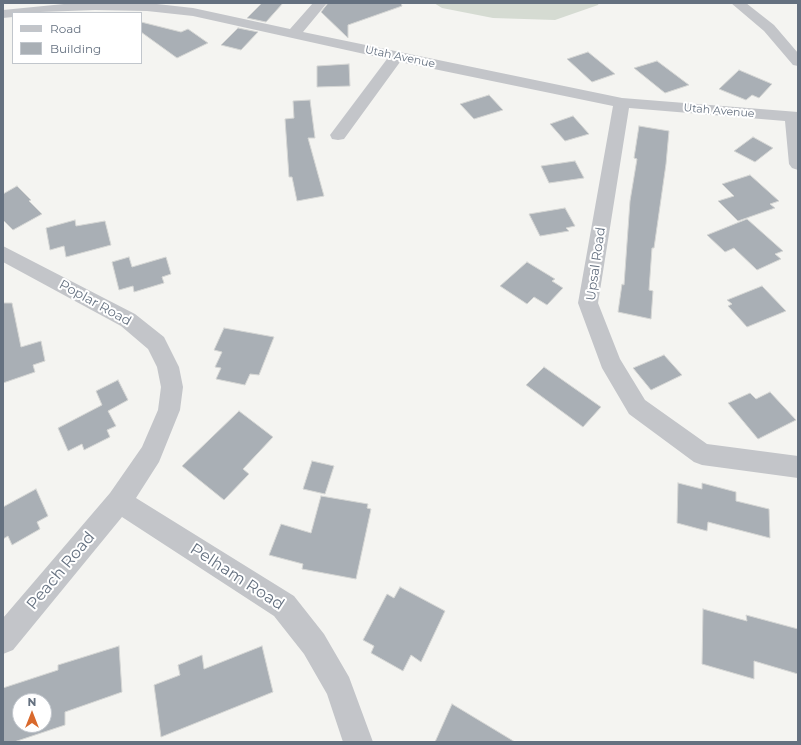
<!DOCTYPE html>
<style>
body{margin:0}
#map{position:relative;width:801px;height:745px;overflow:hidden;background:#f4f4f1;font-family:Montserrat,sans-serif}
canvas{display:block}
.frame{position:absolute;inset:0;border:4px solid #657180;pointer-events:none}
.legend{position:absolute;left:12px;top:12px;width:130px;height:52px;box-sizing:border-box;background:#fff;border:1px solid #c1c6cc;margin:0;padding:5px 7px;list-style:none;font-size:12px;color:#657180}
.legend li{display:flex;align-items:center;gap:8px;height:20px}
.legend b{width:20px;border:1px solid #c1c6cc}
.north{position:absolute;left:12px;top:693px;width:40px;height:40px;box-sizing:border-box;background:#fff;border:1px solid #c1c6cc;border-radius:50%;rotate:0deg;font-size:11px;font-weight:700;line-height:16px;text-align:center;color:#657180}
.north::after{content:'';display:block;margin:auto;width:14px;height:18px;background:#d9692c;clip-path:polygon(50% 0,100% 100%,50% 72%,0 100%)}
</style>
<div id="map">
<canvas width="801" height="745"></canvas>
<div class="frame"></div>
<ul class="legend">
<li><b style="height:5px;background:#c3c5c9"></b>Road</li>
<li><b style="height:11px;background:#a9afb5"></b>Building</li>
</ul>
<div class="north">N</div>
</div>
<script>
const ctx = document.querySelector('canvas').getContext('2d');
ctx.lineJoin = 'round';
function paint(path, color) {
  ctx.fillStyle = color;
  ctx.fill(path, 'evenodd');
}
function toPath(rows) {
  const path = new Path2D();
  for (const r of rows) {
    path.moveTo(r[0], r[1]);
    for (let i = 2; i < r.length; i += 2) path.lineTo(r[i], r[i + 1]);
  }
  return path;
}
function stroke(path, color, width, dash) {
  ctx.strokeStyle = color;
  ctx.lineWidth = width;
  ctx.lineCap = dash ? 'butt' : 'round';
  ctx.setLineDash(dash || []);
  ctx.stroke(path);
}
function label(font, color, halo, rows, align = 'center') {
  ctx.font = font + ' Montserrat,sans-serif';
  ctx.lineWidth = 4;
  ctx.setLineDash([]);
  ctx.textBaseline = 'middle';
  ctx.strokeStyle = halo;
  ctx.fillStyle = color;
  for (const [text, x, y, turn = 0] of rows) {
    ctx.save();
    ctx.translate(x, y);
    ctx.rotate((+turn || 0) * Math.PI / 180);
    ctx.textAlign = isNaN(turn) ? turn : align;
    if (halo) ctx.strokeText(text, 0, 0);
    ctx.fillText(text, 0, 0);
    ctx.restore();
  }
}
paint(toPath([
 [434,3,599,3,598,5,555,20,493,18,442,8]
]), '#d5dbd2');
const building = toPath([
 [262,3,283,3,266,22,247,18,262,3],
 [328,3,401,3,402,6,348,25,348,38,321,12,328,3],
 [141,22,181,32,188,29,208,43,177,58,141,32,141,22],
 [238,28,258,32,241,50,221,45,238,28],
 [588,52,615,74,592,82,567,59,588,52],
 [657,61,689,85,665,93,634,68,657,61],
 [349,64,350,86,317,87,317,66,349,64],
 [739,70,772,84,759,98,752,95,746,100,719,89,739,70],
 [489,95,503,110,474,119,460,104,489,95],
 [310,100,315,138,308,138,324,196,297,201,292,177,289,177,285,119,294,118,293,101,310,100],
 [573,116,589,134,565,141,550,124,573,116],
 [639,126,669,131,666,164,654,248,652,248,649,290,653,291,651,319,618,312,622,284,624,285,630,201,637,159,634,158,639,126],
 [753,137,773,148,755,162,734,151,753,137],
 [575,161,584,178,549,183,541,166,575,161],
 [750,175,779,201,770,204,775,208,738,221,718,201,734,196,722,184,750,175],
 [17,186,31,200,29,201,42,214,13,230,3,220,3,194,17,186],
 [565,208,575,226,566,228,569,231,540,236,529,214,565,208],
 [747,219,783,251,775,254,781,259,757,270,734,248,725,252,707,235,747,219],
 [75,220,76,226,105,221,111,245,66,257,64,246,50,250,46,228,75,220],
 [129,257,132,267,166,257,171,274,162,277,164,283,134,292,133,286,119,290,112,262,129,257],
 [527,262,555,279,552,281,563,288,547,305,534,297,527,304,500,286,527,262],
 [762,286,786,311,747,327,728,306,732,304,727,300,762,286],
 [3,303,12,303,21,347,41,341,45,361,33,365,35,372,3,383,3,303],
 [224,328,274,337,259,375,250,374,245,385,216,379,221,368,215,367,222,352,214,350,224,328],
 [664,355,682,375,651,390,633,368,664,355],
 [544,367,601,407,583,427,526,385,544,367],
 [118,380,128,400,108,411,116,426,107,430,110,437,84,450,82,444,68,451,58,428,102,405,96,391,118,380],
 [770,392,796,420,758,439,728,403,750,393,756,399,770,392],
 [239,411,273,437,243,469,249,474,224,500,182,466,239,411],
 [312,461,334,466,325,494,303,489,312,461],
 [678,483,702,489,702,483,736,492,736,501,769,509,770,538,708,522,707,531,677,523,678,483],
 [36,489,48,516,37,522,40,529,12,545,8,536,3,539,3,507,36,489],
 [321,496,368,504,367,508,371,509,356,579,302,569,303,564,269,555,281,524,311,533,321,496],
 [400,587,445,611,421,662,411,655,403,671,371,653,374,646,363,640,387,594,394,598,400,587],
 [703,609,747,621,746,615,798,629,798,674,754,661,754,679,702,664,703,609],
 [119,646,122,692,65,712,65,725,14,742,3,742,3,688,58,670,58,665,119,646],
 [20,701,44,701,44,725,20,725,20,701],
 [262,646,273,692,161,737,154,685,180,675,178,665,202,655,204,669,262,646],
 [452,704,515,742,435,742,452,704]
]);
paint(building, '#a9afb5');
stroke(building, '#d5d6d4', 1);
paint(toPath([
 [74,3,148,3,193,8,290,29,313,3,327,3,303,32,622,98,798,112,798,170,792,168,789,164,785,121,629,108,598,303,620,359,645,400,707,444,798,456,798,478,702,465,694,462,629,414,602,368,578,303,613,106,400,62,344,139,338,140,332,139,330,135,387,59,193,16,147,11,95,10,13,13,13,17,3,18,3,10,74,3],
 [731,3,746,3,774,25,798,53,798,66,793,65,764,31,731,3],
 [3,246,135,314,164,337,179,367,183,387,180,410,159,462,136,498,294,596,324,634,349,677,373,742,343,742,327,694,304,654,274,616,122,517,13,650,3,654,3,618,110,493,142,447,158,410,161,387,157,367,148,349,121,326,3,262,3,246]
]), '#c3c5c9');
label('11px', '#657180', '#fff', [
 ["Utah Avenue",400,57,12],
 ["Utah Avenue",719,111,5]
]);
label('13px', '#657180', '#fff', [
 ["Upsal Road",596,264,-82],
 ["Poplar Road",95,303,29]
]);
label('16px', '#657180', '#fff', [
 ["Peach Road",61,571,-50],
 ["Pelham Road",237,577,33]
]);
</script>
